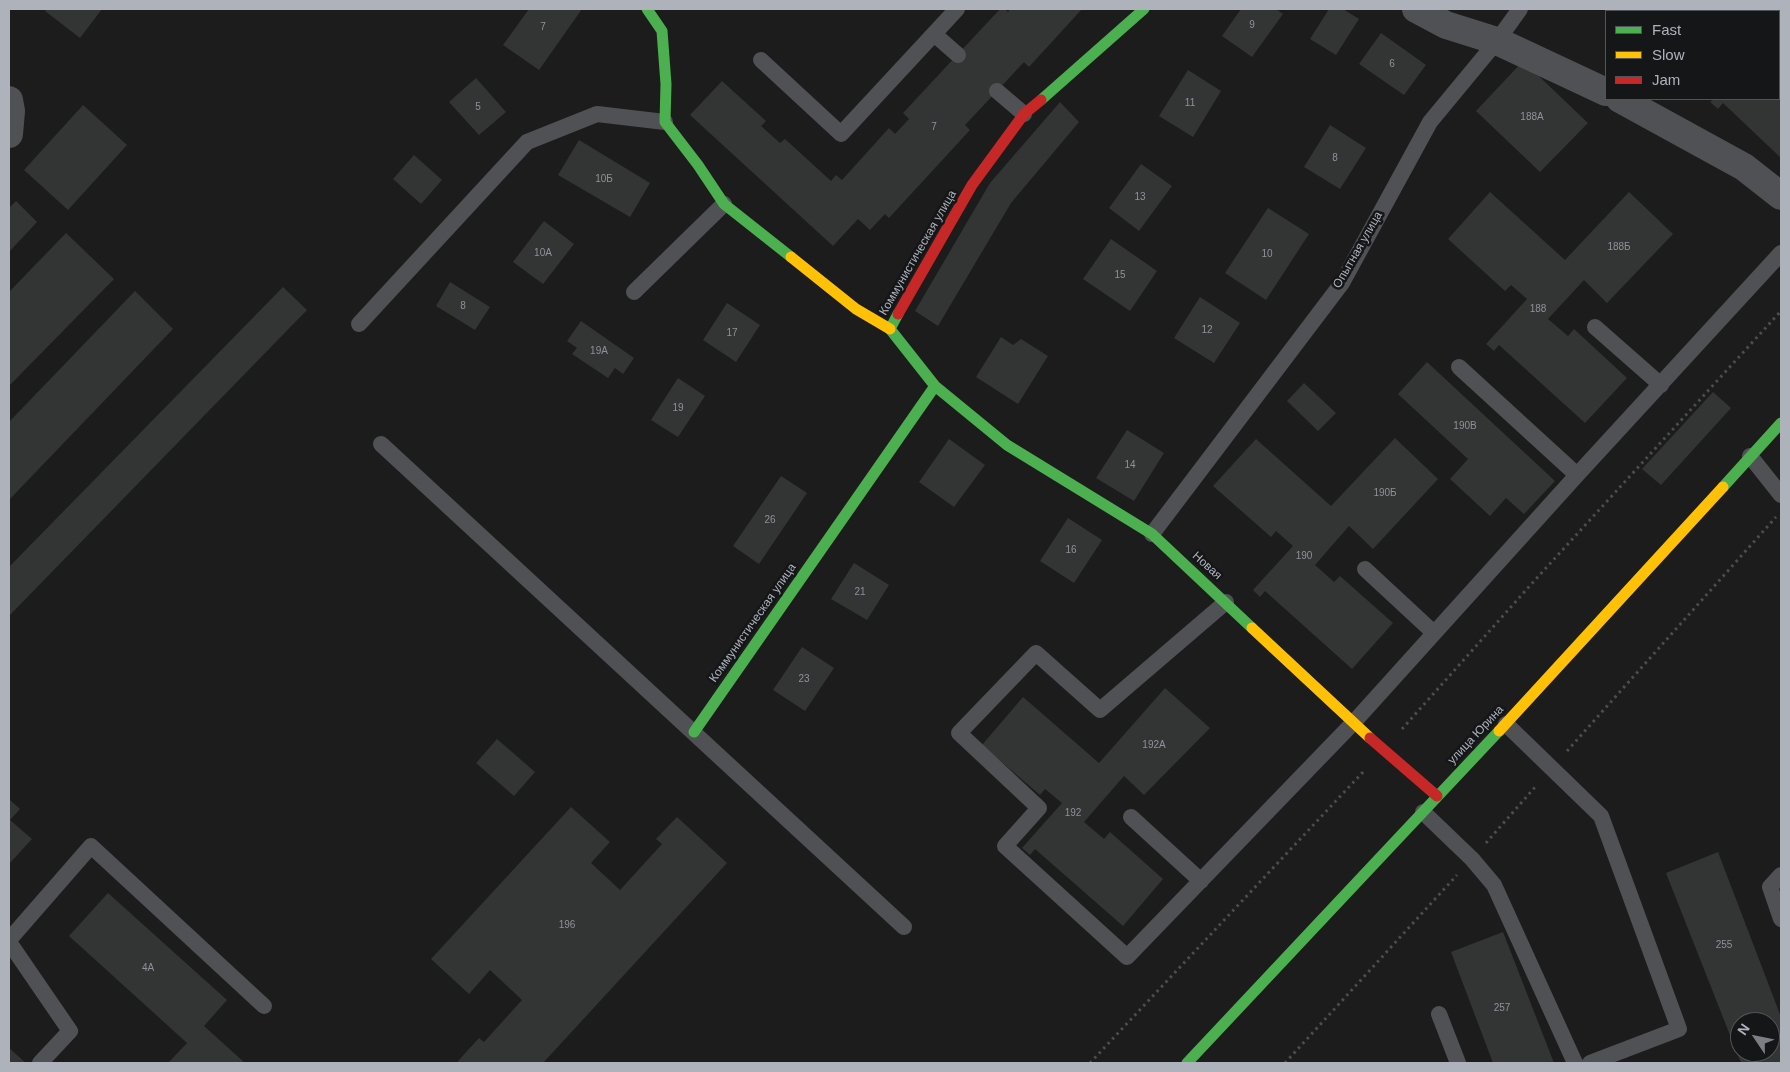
<!DOCTYPE html>
<meta charset="utf-8">
<style>
body{margin:0}
#map{position:relative;width:1790px;height:1072px;overflow:hidden;background:#1c1c1c;font-family:Arial,sans-serif}
canvas{display:block}
.frame{position:absolute;inset:0;border:10px solid #aeb2bb;pointer-events:none}
.legend{position:absolute;left:1605px;top:10px;width:175px;height:90px;box-sizing:border-box;background:#151618;border:1px solid #525459;margin:0;padding:6px 9px;list-style:none;font-size:15px;color:#aeb2bb}
.legend li{display:flex;align-items:center;gap:10px;height:25px}
.legend b{width:25px;border:1px solid #525459}
.north{position:absolute;left:1730px;top:1012px;width:50px;height:50px;box-sizing:border-box;background:#151618;border:1px solid #525459;border-radius:50%;rotate:304deg;font-size:14px;font-weight:700;line-height:20px;text-align:center;color:#aeb2bb}
.north::after{content:'';display:block;margin:auto;width:18px;height:22px;background:#7b7e83;clip-path:polygon(50% 0,100% 100%,50% 72%,0 100%)}
</style>
<div id="map">
<canvas width="1790" height="1072"></canvas>
<div class="frame"></div>
<ul class="legend">
<li><b style="height:6px;background:#4caf50"></b>Fast</li>
<li><b style="height:6px;background:#ffc107"></b>Slow</li>
<li><b style="height:6px;background:#c62828"></b>Jam</li>
</ul>
<div class="north">N</div>
</div>
<script>
const ctx = document.querySelector('canvas').getContext('2d');
ctx.lineJoin = 'round';
function paint(path, color) {
  ctx.fillStyle = color;
  ctx.fill(path, 'evenodd');
}
function toPath(rows) {
  const path = new Path2D();
  for (const r of rows) {
    path.moveTo(r[0], r[1]);
    for (let i = 2; i < r.length; i += 2) path.lineTo(r[i], r[i + 1]);
  }
  return path;
}
function stroke(path, color, width, dash) {
  ctx.strokeStyle = color;
  ctx.lineWidth = width;
  ctx.lineCap = dash ? 'butt' : 'round';
  ctx.setLineDash(dash || []);
  ctx.stroke(path);
}
function label(font, color, halo, rows, align = 'center') {
  ctx.font = font + ' Arial,sans-serif';
  ctx.lineWidth = 5;
  ctx.setLineDash([]);
  ctx.textBaseline = 'middle';
  ctx.strokeStyle = halo;
  ctx.fillStyle = color;
  for (const [text, x, y, turn = 0] of rows) {
    ctx.save();
    ctx.translate(x, y);
    ctx.rotate((+turn || 0) * Math.PI / 180);
    ctx.textAlign = isNaN(turn) ? turn : align;
    if (halo) ctx.strokeText(text, 0, 0);
    ctx.fillText(text, 0, 0);
    ctx.restore();
  }
}
paint(toPath([
 [47,9,102,9,80,38,45,11],
 [529,9,582,9,539,70,503,45],
 [1000,9,1005,9,1008,12,1010,9,1082,9,1029,67,1024,62,997,91,965,125,970,130,889,218,885,214,870,230,858,219,833,246,690,115,722,81,766,121,761,126,780,143,785,139,831,181,836,175,842,180,889,128,895,134,909,119,903,113],
 [1241,9,1276,9,1283,14,1252,57,1222,36],
 [1329,9,1343,9,1359,19,1336,55,1310,39],
 [1685,9,1779,9,1781,11,1781,69,1779,72,1779,11,1688,11],
 [1381,33,1426,65,1404,95,1359,64],
 [1523,61,1588,123,1540,172,1476,111],
 [1188,70,1221,91,1193,137,1159,116],
 [476,78,506,112,479,135,449,102],
 [1779,83,1781,86,1781,158,1723,103,1718,109,1710,102,1714,99,1779,99],
 [1060,102,1079,122,1011,203,938,326,915,311,990,183],
 [83,105,127,145,68,210,24,170],
 [1330,125,1366,148,1340,189,1304,167],
 [579,140,650,183,630,217,558,175],
 [414,155,442,180,421,204,393,179],
 [1141,164,1172,186,1139,231,1109,208],
 [1490,192,1565,260,1629,192,1673,234,1607,303,1584,280,1548,319,1568,336,1574,329,1627,378,1585,423,1499,345,1494,351,1486,344,1527,299,1511,285,1505,291,1448,239],
 [16,201,37,222,9,252,9,208],
 [1268,208,1309,234,1266,300,1225,273],
 [544,221,574,244,543,284,513,262],
 [66,233,114,279,9,386,9,292],
 [1111,239,1157,271,1130,311,1083,279],
 [450,282,490,307,475,330,436,306],
 [283,287,307,310,9,616,9,567],
 [135,291,173,329,9,500,9,422],
 [1200,297,1240,323,1214,363,1174,338],
 [727,303,760,325,736,362,703,340],
 [581,321,634,358,623,374,615,368,608,378,572,354,577,348,567,341],
 [1001,337,1013,345,1021,339,1048,356,1018,404,976,377],
 [1427,362,1555,481,1524,514,1506,498,1490,516,1450,479,1468,459,1398,394],
 [678,378,705,396,678,437,651,420],
 [1304,383,1336,413,1318,431,1287,401],
 [1713,392,1731,408,1661,485,1642,469],
 [1127,430,1164,453,1134,501,1096,478],
 [1395,438,1438,479,1373,549,1349,526,1315,565,1334,582,1340,576,1393,623,1352,669,1265,591,1260,597,1253,590,1293,546,1276,531,1271,537,1213,486,1256,439,1331,506],
 [949,439,985,465,954,507,919,482],
 [781,476,807,493,759,564,733,546],
 [1068,518,1102,540,1074,583,1040,561],
 [854,563,889,585,867,620,831,599],
 [802,647,834,668,805,711,773,690],
 [1165,688,1210,728,1144,795,1124,776,1084,822,1104,839,1110,832,1163,879,1123,926,1035,849,1030,855,1022,848,1062,803,1045,789,1040,795,982,745,1023,697,1099,763],
 [497,739,535,772,514,796,476,763],
 [9,799,20,809,10,820,32,839,9,864],
 [571,807,610,842,591,863,620,890,662,844,656,839,677,817,727,863,543,1063,460,1063,458,1061,479,1038,484,1042,522,1000,490,970,469,994,431,959],
 [1718,852,1781,1017,1781,1063,1741,1063,1666,873],
 [1740,1022,1770,1022,1770,1052,1740,1052],
 [108,893,227,1000,204,1026,245,1063,168,1063,187,1043,69,936],
 [1503,932,1554,1063,1493,1063,1451,952],
 [9,1048,26,1063,9,1063]
]), '#333434');
stroke(toPath([
 [1402,729,1535,580,1781,311],
 [1567,751,1776,517],
 [1486,843,1536,786],
 [1090,1063,1364,771],
 [1285,1063,1457,875]
]), '#4c4d4f', 3, [2.5, 4]);
stroke(toPath([
 [934,34,958,55],
 [761,60,841,134,957,9],
 [997,91,1024,114],
 [634,292,724,204],
 [359,324,527,142,597,114,665,122],
 [1595,327,1661,385],
 [1459,367,1577,475],
 [381,444,904,927],
 [1750,456,1781,495],
 [1152,534,1342,283,1430,122,1497,41,1520,9],
 [1365,569,1434,633],
 [1226,602,1100,710,1036,653,959,733,1039,808,1005,846,1127,957,1354,722,1577,475,1781,253],
 [1506,724,1601,816,1679,1029,1590,1063],
 [1423,812,1472,859,1494,885,1575,1063],
 [1131,817,1201,881],
 [1781,875,1770,887,1781,919],
 [9,940,91,846,264,1006],
 [9,942,70,1031,40,1063],
 [1439,1014,1458,1063]
]), '#505154', 16);
stroke(toPath([
 [1416,9,1446,25,1497,41,1606,92],
 [1620,99,1744,167,1781,196],
 [9,100,11,111,9,134]
]), '#505154', 28);
stroke(toPath([
 [647,9,662,31,666,84,665,122,698,165,724,204,791,257],
 [1041,100,1144,9],
 [935,386,1007,445,1152,534,1252,628],
 [1723,487,1781,423],
 [694,732,935,386,890,329,898,314],
 [1187,1063,1499,731]
]), '#4caf50', 11);
stroke(toPath([
 [791,257,856,309,890,329],
 [1252,628,1370,738],
 [1499,731,1723,487]
]), '#ffc107', 11);
stroke(toPath([
 [898,314,972,185,1024,114,1041,100],
 [1370,738,1437,796]
]), '#c62828', 11);
label('10px', '#8f9299', null, [
 ["9",1252,25],
 ["7",543,27],
 ["6",1392,64],
 ["11",1190,103],
 ["5",478,107],
 ["188А",1532,117],
 ["7",934,127],
 ["8",1335,158],
 ["10Б",604,179],
 ["13",1140,197],
 ["188Б",1619,247],
 ["10А",543,253],
 ["10",1267,254],
 ["15",1120,275],
 ["8",463,306],
 ["188",1538,309],
 ["12",1207,330],
 ["17",732,333],
 ["19А",599,351],
 ["19",678,408],
 ["190В",1465,426],
 ["14",1130,465],
 ["190Б",1385,493],
 ["26",770,520],
 ["16",1071,550],
 ["190",1304,556],
 ["21",860,592],
 ["23",804,679],
 ["192А",1154,745],
 ["192",1073,813],
 ["196",567,925],
 ["255",1724,945],
 ["4А",148,968],
 ["257",1502,1008]
]);
label('12px', '#aeb2bb', '#151618', [
 ["Опытная улица",1358,250,-60],
 ["Коммунистическая улица",918,253,-60],
 ["Новая",1207,566,42],
 ["Коммунистическая улица",753,623,-55],
 ["улица Юрина",1476,735,-47]
]);
</script>
